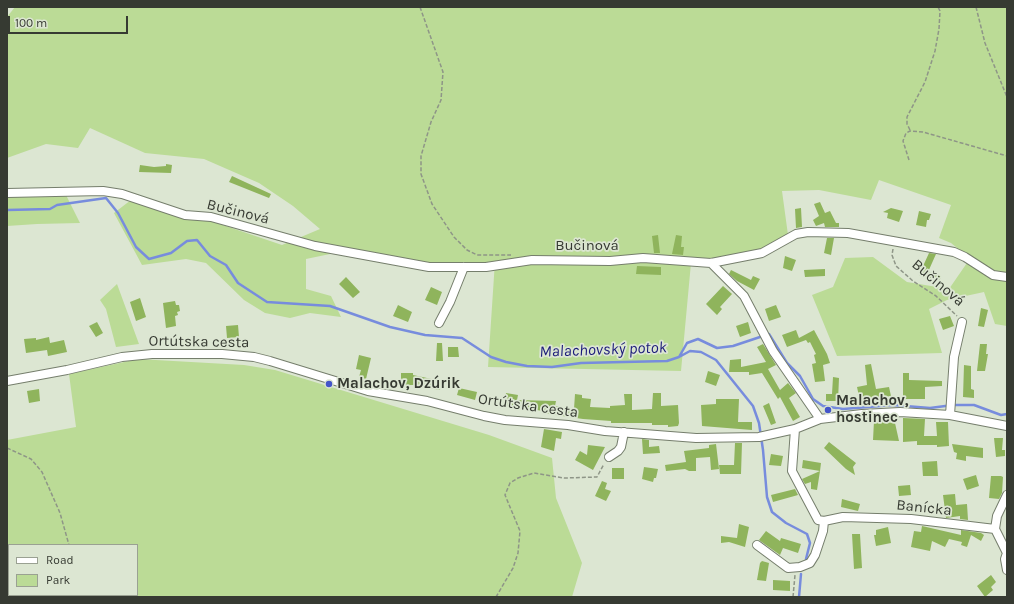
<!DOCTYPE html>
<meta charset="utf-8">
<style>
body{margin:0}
#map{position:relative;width:1014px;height:604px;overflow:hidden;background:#dce6d2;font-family:Karla,sans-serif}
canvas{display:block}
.frame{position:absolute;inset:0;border:8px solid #363a32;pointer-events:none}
.legend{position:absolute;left:8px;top:544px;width:130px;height:52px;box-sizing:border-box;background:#dce6d2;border:1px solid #9aa192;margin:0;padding:5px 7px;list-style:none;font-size:12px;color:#363a32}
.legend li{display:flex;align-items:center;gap:8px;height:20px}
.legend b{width:20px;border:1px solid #9aa192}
.scale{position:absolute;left:8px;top:16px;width:120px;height:18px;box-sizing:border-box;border:2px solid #363a32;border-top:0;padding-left:5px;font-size:12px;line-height:14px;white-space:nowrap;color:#363a32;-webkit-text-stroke:3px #dce6d2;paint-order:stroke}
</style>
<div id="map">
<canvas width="1014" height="604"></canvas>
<div class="frame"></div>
<ul class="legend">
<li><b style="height:5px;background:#fff"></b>Road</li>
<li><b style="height:11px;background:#bbdb96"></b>Park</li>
</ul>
<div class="scale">100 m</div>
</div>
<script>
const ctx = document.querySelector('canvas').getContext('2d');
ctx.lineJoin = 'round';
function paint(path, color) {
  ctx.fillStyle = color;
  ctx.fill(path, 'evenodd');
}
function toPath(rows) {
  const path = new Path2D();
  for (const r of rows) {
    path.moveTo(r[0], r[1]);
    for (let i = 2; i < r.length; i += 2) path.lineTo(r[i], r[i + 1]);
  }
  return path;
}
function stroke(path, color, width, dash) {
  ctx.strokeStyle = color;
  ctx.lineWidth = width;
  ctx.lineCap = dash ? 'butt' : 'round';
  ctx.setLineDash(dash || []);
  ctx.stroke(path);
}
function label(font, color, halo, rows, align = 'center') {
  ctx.font = font + ' Karla,sans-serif';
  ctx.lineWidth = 3.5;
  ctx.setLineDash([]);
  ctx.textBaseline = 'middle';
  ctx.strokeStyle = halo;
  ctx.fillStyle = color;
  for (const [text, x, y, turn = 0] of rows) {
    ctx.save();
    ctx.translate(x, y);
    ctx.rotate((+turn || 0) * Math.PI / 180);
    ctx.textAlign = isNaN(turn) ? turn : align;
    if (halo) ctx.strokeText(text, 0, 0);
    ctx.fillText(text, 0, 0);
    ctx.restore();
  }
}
paint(toPath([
 [15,7,1007,7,1007,326,995,324,984,292,947,300,929,309,942,353,837,356,812,295,833,287,845,258,873,257,907,282,949,289,969,260,966,255,951,243,939,238,951,205,879,180,871,200,819,190,782,191,788,235,780,245,691,263,681,371,488,367,495,261,454,268,354,249,306,259,306,289,331,296,341,317,310,313,290,318,265,313,244,300,206,263,186,259,142,265,114,213,131,200,178,217,214,222,282,245,320,229,293,206,259,183,204,159,145,153,90,128,78,148,46,144,7,158,7,17],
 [66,195,80,223,37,224,7,226,7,197],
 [117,284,139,344,116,347,106,309,100,300],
 [138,359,244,365,275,370,489,435,552,458,556,498,582,563,572,597,7,597,7,440,76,427,69,374],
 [9,545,137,545,137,595,9,595]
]), '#bbdb96');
stroke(toPath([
 [7,210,50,209,57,205,106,198,118,213,136,247,149,259,171,253,187,241,197,240,210,256,226,265,238,283,267,302,330,306,390,327,425,335,462,338,491,357,506,362,527,366,552,367,581,363,667,361,679,357,687,343,698,339,717,348,733,346,769,334,787,363,800,376,813,399,823,406,843,409,893,405,930,408,953,405,974,405,1001,415,1007,414],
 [679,357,690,351,701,352,716,360,753,406,759,423,763,450,767,497,772,512,786,523,807,534,810,543,806,559],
 [799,597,801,574]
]), '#778cdd', 2.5);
paint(toPath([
 [166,164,172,165,171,173,139,172,140,165,154,167,166,166],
 [232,176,271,194,269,198,229,182],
 [820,202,825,213,830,211,836,223,839,223,839,227,825,227,824,223,816,226,813,220,819,216,814,204],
 [801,208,802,227,796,228,795,209],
 [891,208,903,211,899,222,887,218,888,213,883,212],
 [919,211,931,214,929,220,927,220,926,227,916,225],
 [658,235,660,253,654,253,652,236],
 [676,235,682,236,681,247,684,247,683,255,672,254],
 [827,238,834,238,831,255,824,253],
 [929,253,936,254,928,272,941,276,939,282,919,275],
 [785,256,796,260,792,271,783,268],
 [637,266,661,267,661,275,636,274],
 [825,269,825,276,805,277,804,270],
 [731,270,751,280,753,276,760,279,754,290,737,281,729,274],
 [346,277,360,292,353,298,339,284],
 [723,286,732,294,720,307,722,309,717,315,706,304],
 [431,287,442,292,437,305,425,300],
 [140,298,146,317,136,321,130,302],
 [175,301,176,305,179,305,180,311,177,312,178,315,175,316,176,326,166,328,163,303],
 [398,305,412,312,408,322,393,316],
 [776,305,781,317,769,321,765,309],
 [981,308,988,310,984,327,978,326],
 [950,316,954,326,943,330,939,319],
 [97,322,103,333,96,337,89,326],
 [748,322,751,333,740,337,736,326],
 [238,325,239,337,227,338,226,326],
 [796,330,799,338,814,330,827,354,830,363,823,365,825,381,815,382,812,364,816,363,814,355,816,354,810,342,808,343,806,340,787,347,782,335],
 [49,337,50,343,64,340,67,352,48,356,47,350,26,353,24,339,36,338,36,340],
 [437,343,442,343,443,361,436,361],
 [763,344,776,365,768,369,780,390,788,383,796,393,789,398,800,417,793,421,780,397,778,399,762,373,749,375,749,372,729,372,730,360,741,359,741,367,766,362,757,347],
 [980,344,987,344,986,354,988,354,985,371,977,371],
 [448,347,458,347,459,357,448,357],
 [359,355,371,358,366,379,359,377,361,370,356,369],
 [871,364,876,389,889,387,891,396,860,401,857,387,867,385,865,365],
 [964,365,971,366,971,389,974,390,974,398,963,397],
 [708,371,720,375,716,386,705,382],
 [401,373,413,373,413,375,441,381,440,390,421,387,422,385,401,385],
 [903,373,909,373,909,380,942,381,942,386,925,387,925,399,903,399],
 [833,377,839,378,838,401,826,401,826,394,832,394],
 [459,388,477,392,475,400,457,395],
 [39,389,40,401,29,403,27,391],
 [506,393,518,395,517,400,556,401,555,406,574,409,575,394,582,395,582,398,591,399,590,407,610,408,610,406,625,405,624,394,632,394,632,410,652,409,653,393,661,393,661,406,678,405,679,423,678,426,668,427,668,425,652,425,652,423,611,423,611,421,583,419,542,413,543,411,504,405],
 [716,399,739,399,738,422,752,422,752,430,702,426,701,405,716,404],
 [769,403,776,423,771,425,763,406],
 [903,418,925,419,924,436,937,436,936,422,948,422,949,446,937,447,937,445,917,445,917,441,903,442],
 [874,421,895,423,899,441,873,440],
 [544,429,562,432,561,439,556,438,554,451,541,447],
 [994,438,1003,438,1002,450,1005,450,1005,456,996,457],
 [642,439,649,440,649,447,659,446,660,453,643,454],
 [829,442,856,463,853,467,855,475,846,469,824,448],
 [735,443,742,443,741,474,720,474,719,465,734,465],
 [716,444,719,469,711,470,710,457,696,458,696,471,689,471,685,469,666,471,665,465,686,462,684,451,709,448,709,445],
 [952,444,983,448,983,458,966,456,966,461,956,459,957,453,954,452],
 [588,445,605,447,593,470,575,460,580,451,587,455],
 [771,454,783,456,781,466,769,465],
 [803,460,821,463,820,471,802,468],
 [937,461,938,476,923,476,922,462],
 [644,467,658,469,656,478,654,478,653,482,642,479],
 [612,468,624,468,624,479,612,479],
 [820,471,817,490,811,489,811,482,805,484,802,479],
 [976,475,979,486,967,490,963,479],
 [991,476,1001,476,1003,477,1002,493,999,499,989,498],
 [602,481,607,483,605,489,611,491,606,501,595,496],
 [910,485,911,495,899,496,898,486],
 [795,489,798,495,773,502,771,495],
 [955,494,956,505,967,504,968,520,960,519,960,516,946,518,943,495],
 [842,499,860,504,858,511,841,507],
 [739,524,749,527,745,547,729,542,721,543,721,536,737,538],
 [922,526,961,535,961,530,981,533,984,535,981,541,971,535,967,547,961,545,962,542,949,539,945,547,932,541,930,551,911,547,914,531,921,532],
 [888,527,891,543,876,546,874,535,876,535,876,530],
 [766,531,780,541,781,538,801,544,798,553,783,548,780,555,759,540],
 [852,534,860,534,862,568,854,569],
 [762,561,769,563,766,581,757,580,760,563],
 [991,575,996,582,991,587,993,590,985,597,977,586],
 [773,580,790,581,790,591,773,590]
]), '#8fb45c');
const minor = toPath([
 [7,193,103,191,122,194,185,215,211,217,315,246,429,267,486,267,532,260,610,261,643,258,711,263,762,253,796,234,808,232,848,233,954,252,965,257,993,275,1007,277],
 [711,263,744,296,773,351,820,419],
 [439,323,450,302,464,267],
 [7,381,67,370,122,357,152,354,222,354,254,357,270,361,368,391,427,401,484,416,505,420,568,425,605,431,696,438,759,437,795,429,820,419,862,414,900,412,950,415,1007,426],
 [950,415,954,357,962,322],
 [795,429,792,471,818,520,824,521,843,517,911,519,995,529],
 [609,457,618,451,621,447,624,432],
 [1007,495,997,516,995,529,1007,553],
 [757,545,788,568,800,567,810,563,815,555,823,531,824,521],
 [1007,553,1005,559,1007,570]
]);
stroke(minor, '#757e6c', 10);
stroke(toPath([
 [420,7,443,72,441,100,431,122,421,156,421,174,432,204,454,237,467,250,477,255,511,255],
 [976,7,985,43,1007,97],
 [910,130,907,124,907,117,925,82,935,51,939,29,940,11,938,7],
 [909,160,903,141,906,133,910,131,923,132,1007,156],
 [893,249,892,255,896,266,913,281,936,296,957,316],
 [7,448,31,459,42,472,60,513,69,545],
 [346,596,346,597],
 [496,597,513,568,518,553,520,531,505,495,510,483,518,478,534,473,564,478,597,477,604,464],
 [793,597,795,575]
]), '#8e9587', 1.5, [4, 2]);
stroke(minor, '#fff', 8);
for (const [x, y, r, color] of [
 [329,384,4,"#4455c9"],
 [828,410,4,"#4455c9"]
]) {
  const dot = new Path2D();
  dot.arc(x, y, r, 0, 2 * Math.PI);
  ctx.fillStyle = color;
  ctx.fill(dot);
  stroke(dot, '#dce6d2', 1.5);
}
label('15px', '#363a32', '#dce6d2', [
 ["Bučinová",238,212,14],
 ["Bučinová",587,246],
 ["Bučinová",938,283,40],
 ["Ortútska cesta",199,342,1],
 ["Ortútska cesta",528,406,8],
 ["Banícka",924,508,6]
]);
label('bold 15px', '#363a32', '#dce6d2', [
 ["Malachov, Dzúrik",337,384],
 ["Malachov,",836,401],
 ["hostinec",836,418]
], 'left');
label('italic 16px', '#1a1a79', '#dce6d2', [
 ["Malachovský potok",603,350,-2]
]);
</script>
